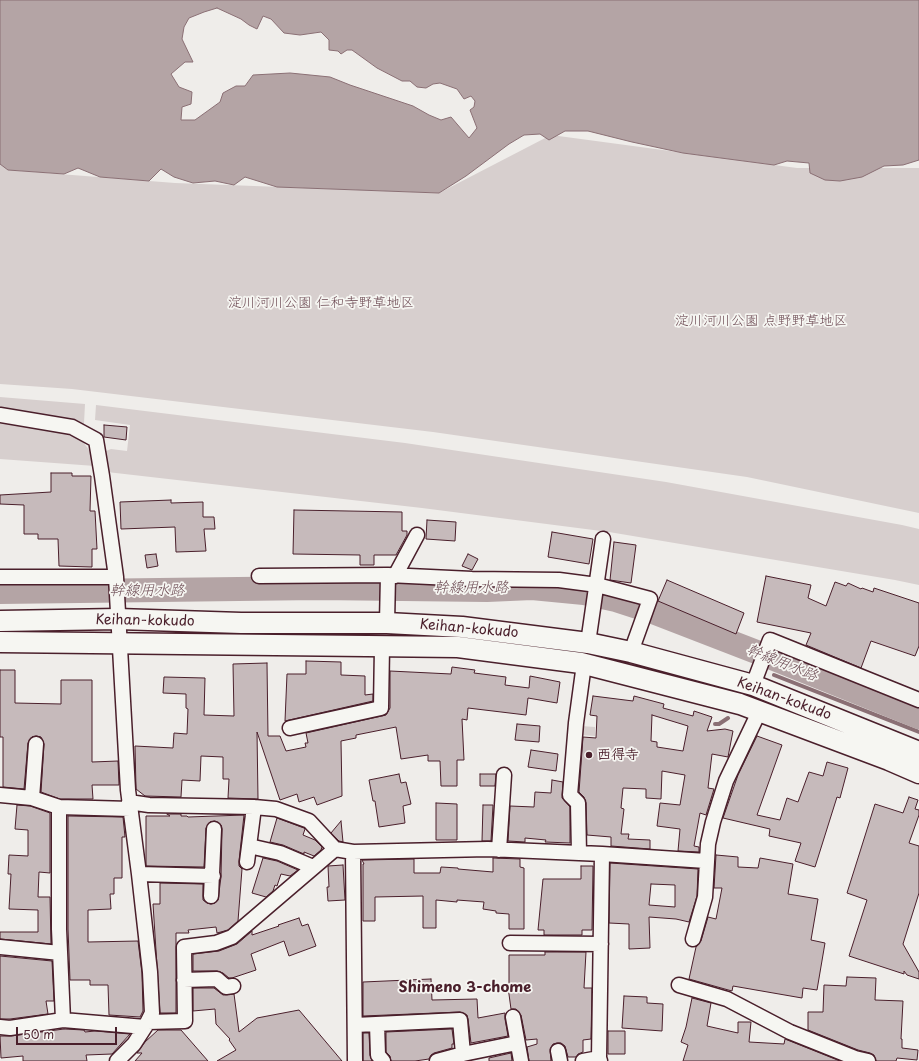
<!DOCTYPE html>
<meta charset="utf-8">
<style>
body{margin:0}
#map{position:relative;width:919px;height:1061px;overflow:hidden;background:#efedea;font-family:"Playpen Sans",sans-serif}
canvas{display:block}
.scale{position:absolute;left:16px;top:1027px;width:101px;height:18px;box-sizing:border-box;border:2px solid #4a1f2b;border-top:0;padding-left:5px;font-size:12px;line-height:14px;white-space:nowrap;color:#4a1f2b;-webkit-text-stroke:3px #f6f6f2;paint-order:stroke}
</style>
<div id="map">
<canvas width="919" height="1061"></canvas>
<div class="scale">50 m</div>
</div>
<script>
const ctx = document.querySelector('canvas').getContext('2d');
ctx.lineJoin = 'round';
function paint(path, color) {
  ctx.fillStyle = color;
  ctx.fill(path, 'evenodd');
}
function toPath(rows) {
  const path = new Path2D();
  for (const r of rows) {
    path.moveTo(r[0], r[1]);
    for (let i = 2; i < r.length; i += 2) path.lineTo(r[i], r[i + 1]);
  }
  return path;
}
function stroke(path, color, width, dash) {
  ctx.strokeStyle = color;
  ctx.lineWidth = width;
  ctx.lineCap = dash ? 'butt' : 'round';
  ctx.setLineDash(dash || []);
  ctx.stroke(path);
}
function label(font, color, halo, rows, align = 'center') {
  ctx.font = font + ' "Playpen Sans","Klee One",sans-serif';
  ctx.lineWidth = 3.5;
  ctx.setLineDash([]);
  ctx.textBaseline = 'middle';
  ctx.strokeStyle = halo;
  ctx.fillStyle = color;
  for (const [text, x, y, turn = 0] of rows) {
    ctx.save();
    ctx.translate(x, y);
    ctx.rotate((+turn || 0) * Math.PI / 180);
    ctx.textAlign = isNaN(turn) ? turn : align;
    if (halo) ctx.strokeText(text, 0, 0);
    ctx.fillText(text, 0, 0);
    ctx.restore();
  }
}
paint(toPath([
 [551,135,797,168,919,168,919,513,747,477,433,432,72,389,0,384,0,163,8,170,175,183,439,193],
 [0,397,85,404,83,442,93,455,95,466,0,459],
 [96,405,405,443,666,482,902,525,919,529,919,585,895,580,609,532,422,508,107,472,101,453,111,449,127,451,130,425,95,420],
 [581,726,595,727,595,736,580,735]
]), '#d7cfce');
const water = toPath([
 [0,0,919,0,919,160,903,165,884,166,862,177,840,181,825,180,810,173,809,163,787,161,774,165,683,153,632,142,588,131,565,131,549,140,540,134,524,135,509,144,466,176,439,193,277,187,245,177,234,185,215,181,193,183,174,177,161,169,149,181,100,177,78,168,64,174,8,170,0,164,0,0],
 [217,8,241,19,249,25,257,29,263,16,271,19,284,33,300,35,321,32,329,40,329,50,338,51,341,54,347,50,352,50,377,68,402,81,410,81,417,87,426,88,433,84,440,83,457,89,464,99,471,96,475,101,474,107,470,110,477,128,469,138,451,117,441,120,429,115,413,106,350,85,330,77,290,73,253,75,245,86,236,86,223,93,220,102,195,120,181,120,182,107,191,104,192,92,179,87,171,74,185,62,193,62,182,39,184,27,189,18,204,12,217,8]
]);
paint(water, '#b4a4a5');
stroke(water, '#8a6f74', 1);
stroke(toPath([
 [774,675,919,732],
 [715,724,719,724,728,718]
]), '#8a6f74', 4);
stroke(toPath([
 [0,592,318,588,487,590,532,588,584,593,616,600,653,612,772,658,919,717]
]), '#b4a4a5', 24);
const building = toPath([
 [104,425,127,427,126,440,104,437,104,425],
 [51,473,72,473,72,476,91,476,90,511,95,511,97,549,92,549,92,567,59,566,58,539,38,539,38,534,24,534,24,505,0,504,0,495,51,492,51,473],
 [171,500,171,503,203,502,203,517,214,517,215,529,204,529,206,551,176,552,175,527,121,529,120,502,171,500],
 [294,510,402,512,402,531,407,531,407,535,396,555,374,555,374,565,360,565,360,555,293,554,294,510],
 [427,520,456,522,455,541,426,539,427,520],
 [552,532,593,539,589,564,548,557,552,532],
 [614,542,636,545,631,583,610,580,614,542],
 [156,554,158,566,147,568,145,555,156,554],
 [468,554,478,559,472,570,462,566,468,554],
 [766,576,811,585,808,598,826,606,835,582,846,586,848,583,861,589,862,588,873,592,874,588,919,603,919,646,915,656,871,641,861,668,806,645,811,633,757,622,766,576],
 [667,580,744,613,736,634,658,601,667,580],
 [306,661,341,662,341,675,365,676,365,695,373,694,373,701,285,721,287,674,306,674,306,661],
 [267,663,268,736,280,736,286,751,306,747,305,743,308,743,306,733,386,715,390,708,390,671,451,674,452,667,475,670,474,673,506,677,505,685,529,688,530,676,560,682,557,703,528,698,526,715,468,708,467,720,462,719,464,760,457,760,457,786,441,786,440,761,428,761,428,755,401,759,396,727,356,735,356,738,341,741,342,796,317,805,314,797,299,802,297,794,280,800,257,732,258,799,228,798,229,779,223,779,223,757,201,756,200,781,182,780,181,797,145,796,136,789,135,746,173,748,174,733,187,734,188,709,186,708,186,694,163,693,164,677,205,678,204,715,234,716,233,664,267,663],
 [0,670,15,670,15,703,61,704,61,680,92,680,92,762,118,761,119,785,92,785,93,799,60,799,41,792,44,744,41,737,36,736,32,737,28,743,24,789,3,787,3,737,0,737,0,670],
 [593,696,633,701,634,696,664,704,663,708,693,716,694,711,712,717,707,731,725,729,733,731,728,757,712,754,708,788,714,789,706,815,700,813,694,846,699,847,699,852,678,851,680,829,657,826,660,803,680,805,685,775,662,771,661,799,646,798,646,789,623,788,621,808,624,809,621,834,629,834,628,839,650,840,650,849,611,846,611,837,587,835,586,803,584,797,579,792,583,737,596,738,597,716,590,715,593,696],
 [652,715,688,726,683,751,657,747,657,742,651,741,652,715],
 [517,724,540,726,539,742,515,740,517,724],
 [757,736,782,745,757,815,780,820,787,798,798,802,809,772,823,776,827,762,848,768,840,798,837,797,815,867,795,861,801,843,769,836,770,829,723,818,738,775,757,736],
 [531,750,558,754,556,771,528,767,531,750],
 [399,774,401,783,406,782,411,804,403,806,405,823,379,827,375,801,373,801,369,780,399,774],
 [480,774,496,774,495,786,480,786,480,774],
 [552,780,563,782,562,798,570,807,570,843,545,842,546,840,525,838,525,842,508,841,510,806,534,807,535,792,551,793,552,780],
 [909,797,918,800,915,809,919,810,919,815,909,843,919,846,919,893,903,944,919,972,919,979,907,975,904,971,904,974,849,956,867,900,847,893,875,804,903,813,909,797],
 [436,803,457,804,457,840,436,840,436,803],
 [17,805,30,806,50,813,50,873,39,872,38,897,50,897,51,944,0,939,0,932,38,932,38,910,9,909,11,874,8,874,9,855,28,856,28,830,15,829,17,805],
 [483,805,493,805,491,841,482,841,483,805],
 [167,814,181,814,181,816,187,816,188,817,244,815,239,861,239,866,242,869,238,921,228,930,217,933,216,927,188,930,189,933,176,933,176,1013,160,1013,153,904,160,904,160,883,203,884,203,900,207,903,211,904,215,903,218,900,221,877,222,829,221,825,215,821,210,822,206,828,204,867,146,866,146,816,170,816,167,814],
 [68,816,123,817,125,837,122,837,122,878,114,878,114,894,110,894,111,909,88,910,88,942,138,941,142,973,143,1011,140,1017,109,1015,108,985,90,985,90,980,70,980,68,929,68,816],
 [277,818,304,828,305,829,303,835,315,840,322,847,321,850,314,856,304,852,304,854,283,845,270,842,277,818],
 [341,821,343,842,339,841,331,833,341,821],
 [716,855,738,857,738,867,758,868,760,858,793,864,788,894,818,899,811,940,825,943,817,990,803,988,802,998,733,986,732,991,689,979,696,947,701,941,708,917,716,919,722,888,714,888,716,855],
 [263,858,277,861,298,870,290,876,281,874,277,886,275,885,273,891,266,897,252,893,263,858],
 [493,858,520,859,520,867,524,868,524,929,509,929,509,914,496,913,496,911,483,909,484,902,457,900,457,902,436,900,436,928,423,928,423,896,375,897,375,921,363,921,363,864,364,864,362,860,414,859,414,873,440,873,441,867,458,868,458,869,493,872,493,858],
 [610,863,698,869,697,896,689,922,676,919,649,917,650,948,629,949,629,924,609,923,610,863],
 [651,884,675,885,675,907,649,905,651,884],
 [343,865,345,900,328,901,327,887,329,887,328,866,343,865],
 [581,866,593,866,592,930,582,930,582,935,544,935,544,930,538,930,543,879,581,879,581,866],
 [299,918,302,926,308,924,316,946,289,956,284,941,251,954,256,970,232,978,229,978,223,973,217,971,193,971,193,954,219,951,237,944,252,931,252,935,279,926,278,925,299,918],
 [545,952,586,952,584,988,592,988,591,1039,583,1040,583,1052,578,1054,576,1057,568,1057,565,1046,561,1043,557,1043,553,1044,550,1049,551,1061,529,1061,527,1047,537,1044,537,1039,526,1040,521,1015,516,1009,511,1009,508,987,509,986,509,955,545,955,545,952],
 [0,956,52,961,54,1001,46,1001,48,1014,10,1019,0,1019,0,956],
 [847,977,876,978,875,1000,903,1001,901,1039,902,1039,902,1048,918,1050,917,1060,897,1058,896,1061,876,1061,874,1055,870,1053,858,1050,808,1030,808,1012,823,1012,824,985,846,986,847,977],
 [431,979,432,1000,477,999,478,1018,505,1013,505,1019,508,1036,471,1043,468,1019,467,1015,460,1012,363,1016,363,982,431,979],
 [193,988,214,988,223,995,234,994,239,1032,257,1018,299,1010,342,1061,217,1061,236,1050,229,1040,230,1039,216,1024,215,1009,193,1011,193,988],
 [624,996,647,997,647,1003,663,1004,662,1031,622,1028,624,996],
 [692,998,711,1003,707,1026,738,1033,738,1022,751,1022,749,1042,784,1044,785,1039,840,1061,683,1061,688,1045,681,1042,686,1027,692,998],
 [64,1029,84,1030,85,1032,95,1031,130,1034,112,1054,86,1055,87,1061,23,1061,23,1056,1,1058,0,1036,11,1036,64,1029],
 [452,1029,454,1044,452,1044,452,1048,434,1053,431,1055,429,1059,415,1061,391,1061,390,1056,386,1052,386,1032,452,1029],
 [158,1030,181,1030,208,1061,135,1061,142,1053,137,1053,145,1042,158,1030],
 [608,1031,625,1031,625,1054,608,1054,608,1031],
 [363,1033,369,1033,370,1055,372,1061,363,1061,363,1033],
 [511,1053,512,1061,489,1061,489,1058,511,1053]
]);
paint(building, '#c6babb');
stroke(building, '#4a1f2b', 1);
const minor = toPath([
 [0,415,72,427,96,440,102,476,116,577,128,790,139,874,150,972,152,1013,145,1027,134,1044,117,1061],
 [259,576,388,575,472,579,559,580,597,585,650,599,631,652],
 [395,576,417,535],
 [0,577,116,577],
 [387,623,388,575],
 [588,643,603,539],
 [753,685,770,640,919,700],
 [290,728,381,708,382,647],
 [0,795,32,798,59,807,130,809],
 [32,798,36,744],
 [129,802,149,805,254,807,276,809,309,821,335,849,353,852,488,849,602,854,599,1058,600,1061],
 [59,807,59,929,63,1020],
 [249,846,280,853,313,867],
 [499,850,504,775],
 [353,852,355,1061],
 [579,853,578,803,570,795,576,723,584,664],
 [602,854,706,861],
 [247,862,254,807],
 [139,874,213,876],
 [211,896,214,829],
 [693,939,705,897,708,844,713,822,726,781,759,712],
 [510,943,601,944],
 [0,947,60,953],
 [184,980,217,979,226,987,233,986],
 [679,985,727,999,790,1032,855,1058,868,1061],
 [513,1017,521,1061],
 [148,1022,185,1021,184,947,216,943,232,937,335,849],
 [377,1024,378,1055,383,1061],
 [355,1025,460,1020,463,1054],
 [0,1027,10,1028,63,1020,145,1027],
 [558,1051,560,1061],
 [437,1061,463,1054,517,1043],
 [583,1061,599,1058]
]);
const highway = toPath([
 [0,621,118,619,241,623,387,623,462,627,588,643,631,652,753,685,919,752],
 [0,642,458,647,581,663,740,704,889,760,919,773]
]);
stroke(minor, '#4a1f2b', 17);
stroke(highway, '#4a1f2b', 23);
stroke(minor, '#f6f6f2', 14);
stroke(highway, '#f6f6f2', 20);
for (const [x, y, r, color] of [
 [589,755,4,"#4a1f2b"]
]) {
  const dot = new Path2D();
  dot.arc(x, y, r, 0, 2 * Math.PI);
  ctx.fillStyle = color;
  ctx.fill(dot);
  stroke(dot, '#f6f6f2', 1.5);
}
label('14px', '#6d4b54', '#f6f6f2', [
 ["淀川河川公園 仁和寺野草地区",321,303],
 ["淀川河川公園 点野野草地区",761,321]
]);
label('14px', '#4a1f2b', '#f6f6f2', [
 ["Keihan-kokudo",145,621,1],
 ["Keihan-kokudo",469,629,5],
 ["Keihan-kokudo",784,699,20]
]);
label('bold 14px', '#4a1f2b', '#f6f6f2', [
 ["西得寺",597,755]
], 'left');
label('italic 15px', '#6f4e56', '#f6f6f2', [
 ["幹線用水路",471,588],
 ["幹線用水路",147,591],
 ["幹線用水路",782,663,22]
]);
label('bold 15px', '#4a1f2b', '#f6f6f2', [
 ["Shimeno 3-chome",465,988]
]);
</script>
